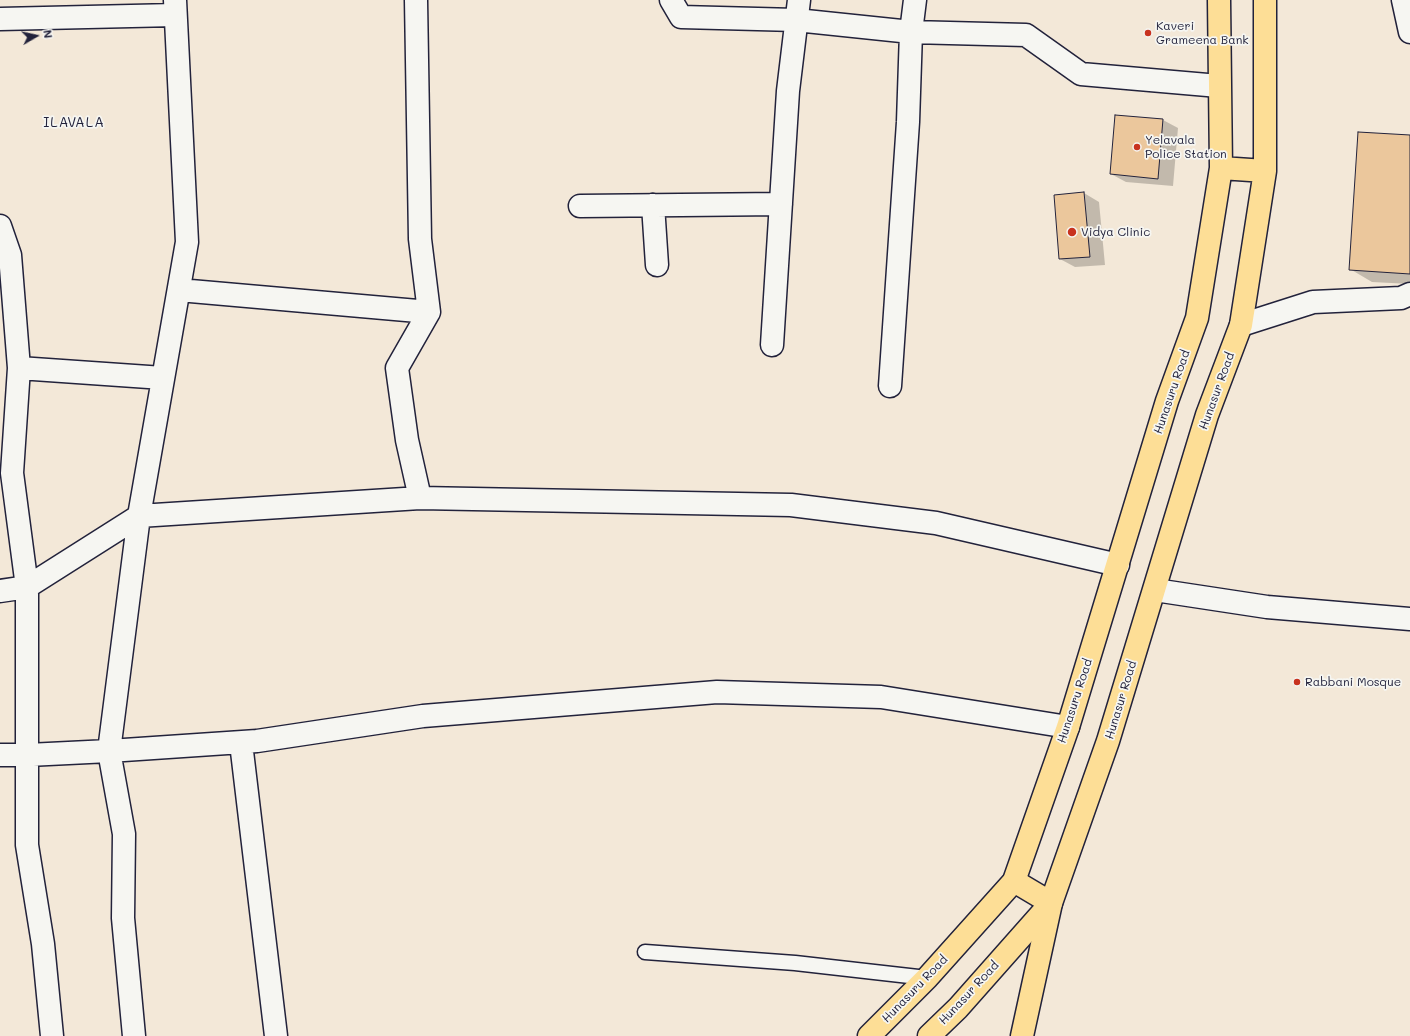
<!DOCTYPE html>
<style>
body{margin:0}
#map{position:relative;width:1410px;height:1036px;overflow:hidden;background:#f3e8d8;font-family:Mali,sans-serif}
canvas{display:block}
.north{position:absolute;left:16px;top:16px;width:40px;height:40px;-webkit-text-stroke:3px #f6f6f2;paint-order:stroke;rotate:81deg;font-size:11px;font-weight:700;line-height:16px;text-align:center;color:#22223b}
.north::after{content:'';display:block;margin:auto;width:14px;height:18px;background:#22223b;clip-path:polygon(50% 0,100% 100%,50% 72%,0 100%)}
</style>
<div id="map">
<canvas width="1410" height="1036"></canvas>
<div class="north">N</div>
</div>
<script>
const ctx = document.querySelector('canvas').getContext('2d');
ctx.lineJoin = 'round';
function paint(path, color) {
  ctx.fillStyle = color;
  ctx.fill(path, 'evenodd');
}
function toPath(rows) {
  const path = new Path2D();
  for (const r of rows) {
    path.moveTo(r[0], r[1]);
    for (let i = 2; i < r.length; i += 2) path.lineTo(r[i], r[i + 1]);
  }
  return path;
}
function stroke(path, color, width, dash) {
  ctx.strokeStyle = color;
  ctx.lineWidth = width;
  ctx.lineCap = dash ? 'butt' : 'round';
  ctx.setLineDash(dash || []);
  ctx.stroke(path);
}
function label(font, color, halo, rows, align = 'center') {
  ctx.font = font + ' Mali,sans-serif';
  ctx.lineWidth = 3.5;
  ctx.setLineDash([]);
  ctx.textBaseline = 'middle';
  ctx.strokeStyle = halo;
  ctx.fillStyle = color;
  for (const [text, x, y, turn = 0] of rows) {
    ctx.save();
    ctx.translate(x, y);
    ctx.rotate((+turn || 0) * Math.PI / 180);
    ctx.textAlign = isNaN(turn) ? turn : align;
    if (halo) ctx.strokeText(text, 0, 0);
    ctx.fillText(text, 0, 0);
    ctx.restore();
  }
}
paint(toPath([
 [1116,116,1163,120,1178,128,1173,186,1126,182,1111,174],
 [1410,136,1410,284,1372,282,1350,269],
 [1084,193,1099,202,1105,265,1075,267,1060,259,1055,196]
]), '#0003');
const building = toPath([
 [1115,115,1163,119,1158,179,1110,174,1115,115],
 [1358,132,1410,135,1410,274,1349,270,1358,132],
 [1084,192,1090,257,1059,259,1054,195,1084,192]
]);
paint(building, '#ebc79c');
stroke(building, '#22223b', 1);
const lane = toPath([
 [645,952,795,963,927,978]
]);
const street = toPath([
 [416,0,420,239,429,312,397,368,407,440,420,498],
 [671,0,681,17,796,20,911,32,1026,35,1081,74,1219,86],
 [1403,0,1410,32],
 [0,19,175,15],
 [653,205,657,265],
 [580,206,781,204],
 [0,226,10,255,19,368,12,473,27,587,27,845,43,944,52,1036],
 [179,290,429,312],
 [1241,325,1313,302,1401,298,1410,294],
 [772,345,788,91,799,0],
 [19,368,163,378],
 [890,386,908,122,911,32,915,0],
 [1155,590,1267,607,1410,619],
 [0,591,27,587,139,516,420,498,791,505,936,523,1118,565],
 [241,743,276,1036],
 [0,755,28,755,109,751,257,741,423,716,717,692,881,697,1068,727],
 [134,1036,123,918,124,834,109,751,139,516,187,242,175,0]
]);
const primary = toPath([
 [1014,881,1051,903,1022,1036]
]);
const highway = toPath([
 [1221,168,1265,171],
 [869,1036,927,978,1014,881,1068,727,1167,401,1197,318,1221,168,1219,0],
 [929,1036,958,1008,1051,903,1108,741,1207,415,1241,325,1265,171,1265,0]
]);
stroke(lane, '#22223b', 17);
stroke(street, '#22223b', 25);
stroke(primary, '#22223b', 25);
stroke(highway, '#22223b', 25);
stroke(lane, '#f6f6f2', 14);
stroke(street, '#f6f6f2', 22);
stroke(primary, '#fdde96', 22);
stroke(highway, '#fdde96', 22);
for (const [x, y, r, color] of [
 [1148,33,4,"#c8321e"],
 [1137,147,4,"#c8321e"],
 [1072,232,5,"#c8321e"],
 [1297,682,4,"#c8321e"]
]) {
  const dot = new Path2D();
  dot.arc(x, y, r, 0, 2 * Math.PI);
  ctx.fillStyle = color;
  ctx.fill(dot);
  stroke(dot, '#f6f6f2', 1.5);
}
label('12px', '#22223b', '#f6f6f2', [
 ["Kaveri",1156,26],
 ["Grameena Bank",1156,40],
 ["Yelavala",1145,140],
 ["Police Station",1145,154],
 ["Vidya Clinic",1081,232],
 ["Rabbani Mosque",1305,682]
], 'left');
label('12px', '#22223b', '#f6f6f2', [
 ["Hunasur Road",1217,391,-70],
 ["Hunasuru Road",1172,392,-71],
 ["Hunasur Road",1121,700,-73],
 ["Hunasuru Road",1075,701,-72],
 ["Hunasuru Road",915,989,-46],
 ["Hunasur Road",969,993,-47]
]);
ctx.letterSpacing = '1px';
label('14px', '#22223b', '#f6f6f2', [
 ["ILAVALA",74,123]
]);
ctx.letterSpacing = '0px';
</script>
